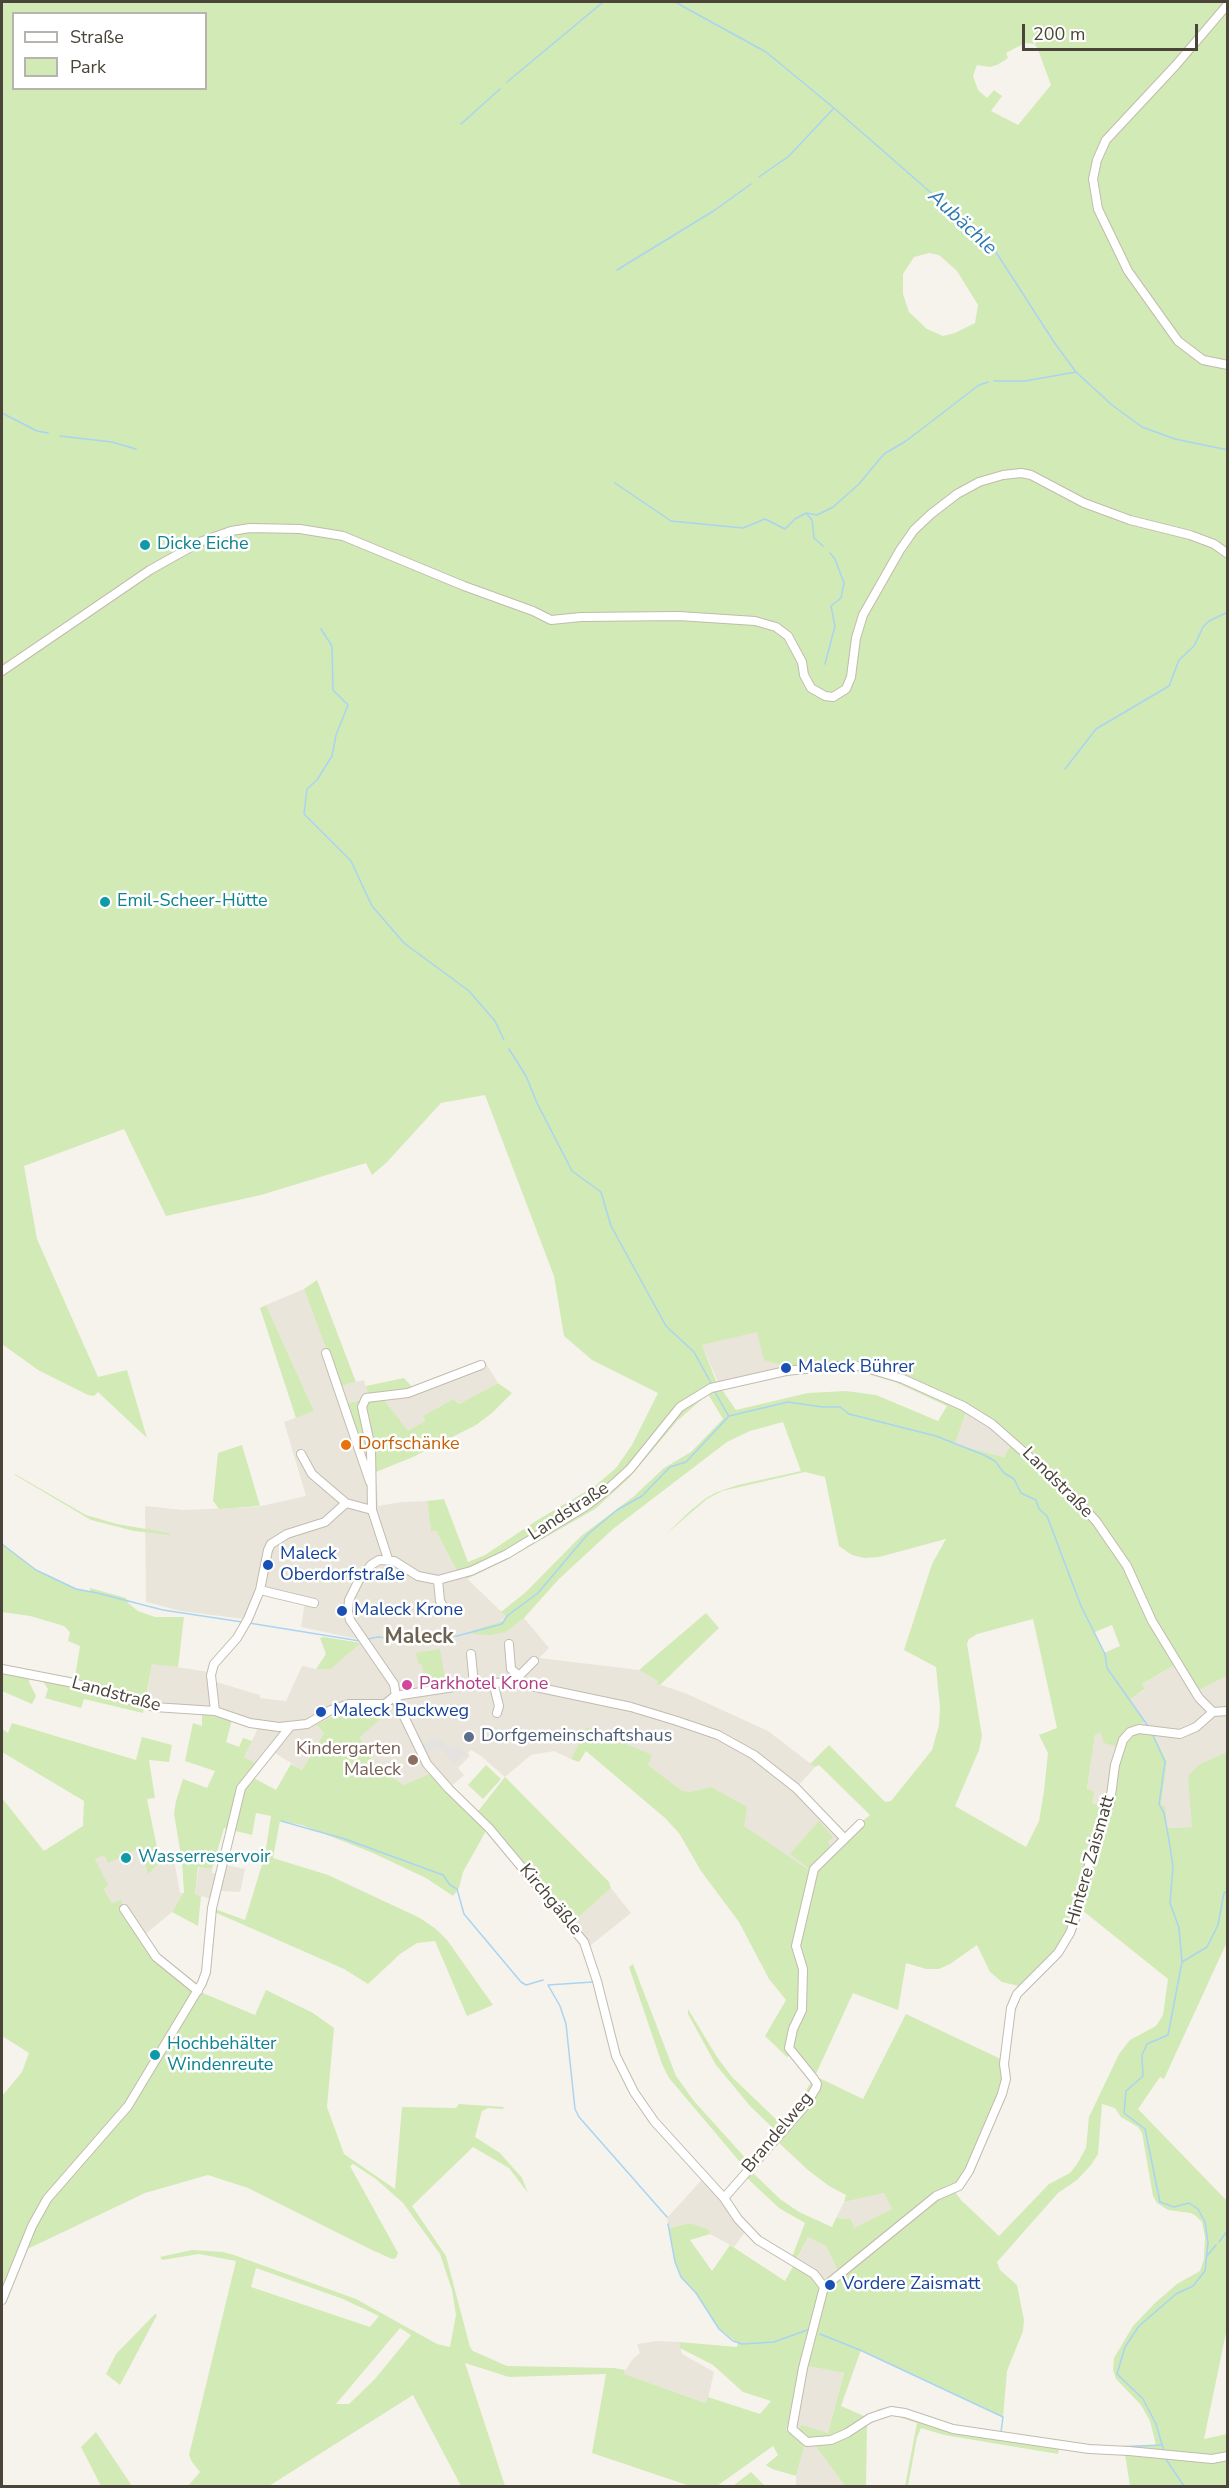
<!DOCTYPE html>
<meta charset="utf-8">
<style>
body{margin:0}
#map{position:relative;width:1229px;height:2488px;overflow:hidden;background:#f6f3ec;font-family:"Nunito Sans",sans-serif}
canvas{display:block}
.frame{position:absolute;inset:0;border:3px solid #4b4439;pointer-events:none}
.legend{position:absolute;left:12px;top:12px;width:195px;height:78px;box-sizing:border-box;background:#fff;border:2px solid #b7b4b0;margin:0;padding:8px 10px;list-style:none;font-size:18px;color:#4b4439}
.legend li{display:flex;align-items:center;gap:12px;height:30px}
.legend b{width:30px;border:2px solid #b7b4b0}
.scale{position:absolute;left:1022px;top:24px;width:176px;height:27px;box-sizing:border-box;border:3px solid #4b4439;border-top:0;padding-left:8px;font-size:18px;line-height:21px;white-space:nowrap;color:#4b4439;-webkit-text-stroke:4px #fff;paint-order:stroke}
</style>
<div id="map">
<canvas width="1229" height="2488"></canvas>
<div class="frame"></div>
<ul class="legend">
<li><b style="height:8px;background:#fff"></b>Straße</li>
<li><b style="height:16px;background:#d2eab5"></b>Park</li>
</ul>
<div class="scale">200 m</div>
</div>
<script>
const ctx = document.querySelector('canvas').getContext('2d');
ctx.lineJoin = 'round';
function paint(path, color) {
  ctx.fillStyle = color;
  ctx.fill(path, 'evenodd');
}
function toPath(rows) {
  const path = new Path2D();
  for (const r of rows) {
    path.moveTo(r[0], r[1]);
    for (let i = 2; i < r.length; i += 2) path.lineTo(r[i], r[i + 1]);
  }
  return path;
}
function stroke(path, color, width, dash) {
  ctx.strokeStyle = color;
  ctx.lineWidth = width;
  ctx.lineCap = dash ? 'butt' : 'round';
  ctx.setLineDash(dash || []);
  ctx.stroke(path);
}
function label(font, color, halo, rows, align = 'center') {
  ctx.font = font + ' "Nunito Sans",sans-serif';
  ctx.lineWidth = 5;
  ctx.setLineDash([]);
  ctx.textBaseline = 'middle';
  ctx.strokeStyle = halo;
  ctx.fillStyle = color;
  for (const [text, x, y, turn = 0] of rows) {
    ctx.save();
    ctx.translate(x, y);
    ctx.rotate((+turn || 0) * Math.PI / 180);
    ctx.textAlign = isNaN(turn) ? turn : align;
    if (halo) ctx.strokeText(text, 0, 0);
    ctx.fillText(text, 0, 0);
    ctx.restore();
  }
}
paint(toPath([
 [304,1289,340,1386,364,1380,368,1394,361,1400,346,1404,369,1459,375,1460,378,1506,402,1502,427,1501,431,1531,436,1531,458,1573,460,1572,506,1616,499,1624,473,1631,506,1632,524,1618,549,1648,539,1658,639,1670,658,1681,658,1684,685,1693,768,1731,815,1767,798,1786,844,1834,849,1832,815,1874,743,1826,711,1787,689,1792,681,1790,648,1765,651,1756,587,1728,571,1759,554,1751,531,1755,505,1777,481,1756,471,1750,468,1753,470,1756,458,1768,464,1775,447,1790,404,1785,375,1765,360,1736,316,1726,324,1733,302,1770,275,1753,264,1767,244,1757,258,1728,219,1716,145,1707,152,1663,215,1673,216,1682,260,1695,260,1698,286,1701,302,1666,316,1669,331,1669,361,1643,357,1639,301,1627,305,1602,261,1593,252,1620,181,1611,146,1602,145,1506,183,1510,257,1507,306,1496,284,1422,314,1411,266,1305],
 [757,1331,789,1367,790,1374,721,1389,702,1345],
 [484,1360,498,1383,459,1404,453,1399,423,1416,425,1421,408,1432,385,1401,382,1392,400,1392],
 [968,1407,1014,1440,1004,1457,955,1444],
 [1181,1661,1199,1690,1227,1676,1227,1752,1200,1764,1192,1827,1167,1828,1161,1806,1167,1760,1152,1731,1139,1731,1138,1725,1145,1721,1129,1699,1145,1690,1142,1684],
 [1102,1733,1123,1747,1111,1809,1092,1803,1087,1790,1095,1735],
 [140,1848,148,1873,160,1862,158,1856,173,1854,180,1893,184,1893,172,1912,143,1936,112,1903,104,1888,95,1859,104,1854,108,1862],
 [221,1864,245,1869,240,1892,220,1891,217,1901,195,1894,199,1867,212,1869,212,1873,217,1874],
 [611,1888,631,1913,586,1949,571,1924],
 [706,2175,724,2192,748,2228,734,2247,710,2234,708,2229,690,2223,669,2228,667,2218],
 [884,2193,892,2209,854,2228,851,2219,836,2218,844,2202],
 [808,2237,826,2246,841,2279,826,2290,794,2265],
 [657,2341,679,2342,682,2354,714,2372,707,2403,623,2374,632,2360,640,2353,637,2344],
 [802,2365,844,2373,828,2433,801,2426,803,2434,809,2437,845,2486,796,2486,796,2476,804,2446,786,2431]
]), '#eae5da');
paint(toPath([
 [2,2,1227,2,1227,1676,1199,1690,1181,1661,1142,1684,1145,1689,1130,1699,1145,1722,1138,1725,1139,1731,1152,1731,1167,1761,1161,1806,1165,1806,1167,1828,1192,1827,1188,1776,1200,1764,1227,1752,1227,1942,1164,2079,1160,2077,1138,2109,1227,2201,1227,2328,1204,2439,1227,2434,1227,2486,1130,2486,1125,2454,1059,2449,1058,2454,944,2435,921,2428,917,2437,908,2486,905,2486,917,2423,893,2415,883,2417,867,2425,866,2486,845,2486,809,2437,799,2430,801,2425,828,2433,844,2373,802,2365,786,2431,793,2433,804,2447,796,2476,772,2469,766,2465,778,2455,773,2446,717,2486,690,2486,592,2453,606,2374,509,2377,465,2363,505,2486,461,2486,413,2395,269,2486,188,2486,200,2472,192,2462,189,2455,236,2261,199,2254,162,2260,160,2257,192,2250,223,2252,234,2255,356,2299,437,2344,450,2347,456,2315,452,2290,440,2254,403,2203,376,2179,353,2164,350,2166,398,2253,396,2258,392,2259,370,2249,248,2188,208,2175,145,2193,17,2254,2,2289,2,2096,22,2072,29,2053,2,2036,2,1798,44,1851,83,1826,84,1801,2,1752,2,1729,8,1733,12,1723,136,1760,142,1737,172,1745,169,1762,149,1760,155,1798,147,1799,160,1862,148,1874,140,1848,108,1863,104,1855,95,1859,108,1885,104,1889,112,1903,121,1900,124,1909,156,1957,198,1991,255,2015,266,1990,313,2013,334,2028,327,2107,344,2154,395,2189,402,2107,456,2108,459,2104,504,2107,503,2109,488,2108,482,2111,475,2137,500,2153,522,2178,528,2193,509,2168,473,2147,412,2206,446,2256,470,2347,473,2351,507,2366,614,2368,625,2370,624,2374,706,2403,708,2397,760,2414,771,2401,743,2392,713,2365,680,2348,679,2342,737,2347,738,2343,719,2329,696,2293,681,2277,675,2262,669,2228,690,2223,708,2229,710,2234,690,2240,712,2271,730,2245,785,2281,794,2265,812,2276,826,2290,841,2278,826,2246,808,2237,796,2260,792,2257,805,2223,779,2208,747,2178,728,2198,724,2192,745,2168,669,2078,662,2064,629,1967,633,1964,634,1967,676,2076,694,2101,749,2162,777,2132,750,2106,716,2065,688,2014,688,2009,717,2057,732,2077,782,2125,801,2100,812,2080,791,2055,787,2057,765,2036,786,2000,769,1979,739,1922,701,1871,679,1833,665,1818,586,1751,579,1762,571,1759,587,1727,652,1755,648,1765,681,1790,689,1792,711,1787,747,1807,744,1826,815,1874,849,1832,870,1815,819,1765,815,1767,810,1764,829,1745,885,1802,891,1801,932,1750,939,1725,940,1707,936,1667,904,1650,932,1564,946,1539,879,1557,864,1558,852,1555,839,1546,825,1477,805,1472,722,1491,707,1499,665,1535,690,1511,706,1498,717,1492,738,1485,801,1471,783,1422,750,1431,727,1442,613,1529,559,1579,524,1618,506,1632,489,1635,473,1634,472,1631,503,1621,506,1616,501,1612,526,1592,581,1536,633,1497,664,1468,691,1452,723,1419,708,1394,677,1421,629,1478,595,1509,506,1560,467,1579,460,1572,458,1573,436,1531,431,1531,427,1501,444,1499,468,1562,485,1555,536,1521,595,1486,616,1468,632,1445,658,1393,592,1360,564,1336,554,1276,485,1095,441,1103,387,1162,372,1175,366,1163,261,1195,166,1216,124,1129,24,1166,37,1239,98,1377,127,1370,147,1438,98,1392,94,1396,88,1395,38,1370,2,1344],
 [14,14,206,14,206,88,14,88],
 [1025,43,1034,44,1037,47,1051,85,1018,125,991,111,1002,96,994,90,987,98,978,90,973,76,977,65,990,67,997,65,1008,58,1006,53],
 [929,253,939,255,957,271,978,305,975,323,955,333,943,336,927,329,909,312,903,294,903,274,914,257],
 [757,1332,764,1360,788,1367,790,1374,842,1371,864,1373,895,1382,947,1406,938,1421,876,1395,846,1391,808,1393,736,1410,716,1381,702,1345],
 [968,1407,1014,1439,1004,1457,955,1444],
 [1033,1619,1057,1728,1039,1735,1048,1753,1044,1791,1039,1821,1026,1847,955,1806,979,1750,982,1736,967,1644,969,1639,977,1634],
 [1112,1625,1120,1646,1104,1653,1095,1632],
 [1101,1733,1104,1743,1123,1748,1111,1809,1092,1803,1094,1792,1087,1789,1095,1735],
 [1077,1906,1168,1979,1163,2015,1156,2026,1130,2040,1119,2054,1089,2117,1086,2148,1077,2164,1070,2173,1049,2184,999,2236,961,2200,955,2192,1007,2081,1007,2062,906,2014,863,2099,815,2076,853,1993,898,2010,906,1963,926,1969,939,1969,950,1964,977,1945,990,1972,1002,1982,1023,1987,1071,1934],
 [1102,2104,1115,2108,1121,2117,1138,2127,1142,2133,1153,2196,1157,2203,1168,2210,1191,2213,1196,2216,1202,2222,1205,2237,1204,2259,1200,2271,1177,2284,1155,2303,1133,2326,1114,2358,1113,2370,1116,2379,1141,2405,1150,2421,1156,2445,1107,2447,997,2434,945,2425,904,2409,893,2407,879,2409,866,2417,841,2406,861,2350,1003,2417,1007,2371,1023,2331,1024,2320,1017,2285,1000,2270,997,2262,1058,2193,1077,2180,1091,2165,1098,2154],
 [779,2143,808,2170,829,2186,846,2195,844,2202,884,2193,892,2209,854,2228,851,2219,836,2218,832,2227,799,2212,780,2199,752,2172],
 [256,2268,343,2299,379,2316,370,2327,251,2287],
 [400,2328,411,2335,374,2380,349,2404,336,2404],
 [317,1280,356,1382,340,1386,304,1289],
 [266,1305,314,1411,296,1418,260,1308],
 [404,1378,412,1387,400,1392,382,1392,385,1401,408,1431,425,1421,423,1416,453,1399,459,1404,498,1383,512,1393,492,1413,476,1425,413,1457,376,1472,375,1460,369,1460,345,1404,361,1400,368,1394,366,1386],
 [242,1445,260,1506,219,1509,213,1501,218,1453],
 [15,1474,86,1515,117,1524,169,1533,170,1535,134,1531,91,1520,15,1475],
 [2,1544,36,1570,76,1589,90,1592,90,1588,126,1598,128,1603,138,1611,155,1617,184,1617,178,1667,152,1664,143,1713,84,1699,81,1708,45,1698,48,1689,44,1683,45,1677,74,1683,80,1646,68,1641,70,1632,64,1626,30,1616,2,1612],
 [706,1613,719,1628,660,1685,657,1684,658,1681,639,1670],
 [324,1637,361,1643,331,1669,316,1669,326,1654,320,1638],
 [440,1649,445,1680,425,1683,422,1664,418,1663,416,1653],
 [2,1669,29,1674,29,1682,36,1696,32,1704,2,1691],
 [348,1709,373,1709,379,1720,360,1737,375,1765,404,1785,432,1773,475,1815,505,1777,609,1882,611,1888,571,1924,487,1829,463,1872,459,1888,453,1896,426,1878,373,1853,302,1825,280,1821,273,1858,328,1875,420,1918,436,1929,447,1940,493,2005,467,2016,435,1941,417,1943,400,1954,368,1984,344,1969,212,1911,212,1908,245,1920,265,1855,271,1816,256,1813,252,1835,224,1828,212,1869,198,1867,195,1894,201,1896,198,1926,172,1912,184,1892,182,1861,174,1814,176,1801,183,1779,207,1788,215,1771,185,1761,193,1723,202,1726,202,1713,232,1720,226,1742,239,1747,243,1738,252,1741,244,1757,260,1765,250,1776,276,1790,291,1764,302,1770,324,1733,316,1725],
 [486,1765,501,1779,483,1799,468,1785],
 [819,1821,833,1837,828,1842,831,1847,811,1870,790,1854],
 [155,2314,157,2315,120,2385,106,2374,116,2354],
 [96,2432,132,2486,101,2486,81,2447],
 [751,2472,765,2486,733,2486]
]), '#d2eab5');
paint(toPath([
 [436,1738,448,1745,454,1746,457,1744,466,1754,454,1764,444,1751,437,1748,423,1755,418,1747]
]), '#e5e3e0');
stroke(toPath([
 [675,2,766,52,834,108,992,246,1054,342,1076,372,1112,405,1142,427,1175,439,1228,450],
 [507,82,602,3],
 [461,124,500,89],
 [759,177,789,156,833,109],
 [617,270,715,210,751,184],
 [994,381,1025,381,1076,372],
 [2,413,37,431,48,433],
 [60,436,112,442,136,449],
 [615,483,671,521,743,528,765,519,785,529,795,519,806,513,817,515,833,507,858,485,884,454,906,441,979,385,988,382],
 [807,514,812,520,814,538,823,546],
 [321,629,332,646,333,690,348,705,336,735,332,756,317,780,307,789,304,814,351,861,372,906,404,943,469,991,495,1021,504,1040],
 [825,664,835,626,831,606,841,598,844,583,835,559,830,553],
 [1065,769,1096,729,1169,686,1179,660,1194,646,1203,627,1209,621,1228,612],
 [509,1049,526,1076,537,1103,572,1171,601,1192,611,1226,666,1326,694,1352,711,1383],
 [715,1392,728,1415],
 [2,1544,36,1570,76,1589,97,1593,163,1610,242,1622],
 [249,1623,360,1641],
 [368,1639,378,1637,406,1640,457,1636,502,1624,507,1616,538,1593,587,1535,617,1510,642,1496,670,1467,686,1462,729,1416,788,1402,822,1407,840,1407,849,1414,936,1436,984,1455,995,1461,1004,1473,1014,1479,1021,1493,1036,1500,1039,1509,1047,1516,1081,1606,1105,1654,1107,1668,1148,1726],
 [1152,1733,1165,1762,1159,1804,1164,1813,1169,1840,1173,1867,1170,1903,1179,1928,1182,1962],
 [281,1821,345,1839,443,1875,450,1885,457,1889,464,1914,521,1982,526,1985,543,1980],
 [593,1982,548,1985,560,2006,566,2024,575,2109,579,2117,667,2217],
 [668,2224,675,2262,681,2277,696,2293,719,2329,733,2341,742,2344,774,2342,810,2329],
 [1219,2242,1228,2230],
 [1207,2256,1216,2245],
 [820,2334,860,2350,1003,2417,1001,2432],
 [1071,2443,1096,2446],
 [1115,2447,1162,2445],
 [1164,2451,1156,2424,1143,2399,1117,2374,1125,2347,1139,2326,1176,2294,1193,2286,1205,2271,1208,2243,1205,2222,1198,2209,1189,2203,1174,2207,1160,2202,1145,2129,1124,2113,1126,2091,1143,2076,1142,2055,1147,2044,1168,2035,1182,1962,1207,1947,1218,1925,1224,1893,1228,1891],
 [1165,2458,1184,2486]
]), '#a9d4f2', 1.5);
const minor = toPath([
 [1228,4,1176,65,1106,140,1097,160,1093,179,1098,209,1128,271,1178,341,1203,360,1228,365],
 [2,671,150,570,200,542,231,531,250,528,300,529,343,536,464,586,533,611,551,620,581,617,679,616,755,621,776,627,788,636,802,662,804,675,811,688,825,696,833,697,846,689,851,677,856,638,863,615,900,550,914,530,931,514,957,494,979,482,1003,475,1021,473,1031,475,1084,503,1130,520,1190,535,1214,544,1228,554],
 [326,1353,370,1482],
 [301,1454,312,1474,346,1503],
 [372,1510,371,1448,362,1407,366,1398,408,1393,481,1365],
 [438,1580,440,1601,444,1608],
 [260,1590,314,1603],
 [509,1644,511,1669,519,1676],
 [471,1654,474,1684],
 [2,1669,74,1683,154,1707,215,1711,250,1723,279,1727,307,1724,331,1710,349,1704,385,1704,395,1696],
 [516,1679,534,1661],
 [493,1682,499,1706,497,1713],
 [395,1696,474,1684,512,1682,631,1707,677,1721,718,1735,754,1755,796,1788,844,1838],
 [215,1711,211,1675,214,1664,237,1638,248,1619,260,1590,268,1550,271,1544,287,1534,325,1522,346,1503,372,1510,388,1559],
 [124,1909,156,1957,198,1991],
 [724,2198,804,2107,816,2088,817,2084,814,2079,789,2048,793,2029,802,2010,803,1969,796,1946,814,1869,860,1824],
 [824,2287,814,2274,758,2240,738,2219,724,2198,654,2121,634,2092,616,2056,597,1981,584,1942,489,1828,449,1789,427,1764,397,1702,394,1684,350,1620,348,1612,349,1600,359,1580,371,1565,379,1560,394,1561,418,1576,438,1580,471,1571,507,1554,586,1506,608,1489,630,1469,680,1407,711,1388,786,1371,834,1366,860,1366,903,1379,963,1406,992,1424,1068,1491,1096,1521,1127,1566,1152,1621,1199,1698,1213,1712,1228,1711],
 [824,2287,936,2196,959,2186,969,2171,1002,2094,1006,2079,1004,2064,1011,2008,1017,1994,1058,1953,1070,1933,1078,1911,1094,1844,1110,1803,1115,1765,1123,1740,1130,1732,1139,1729,1180,1734,1196,1727,1213,1712],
 [824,2287,803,2368,792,2429,807,2442,831,2440,847,2433,870,2418,891,2411,905,2413,953,2429,1089,2449,1129,2451,1212,2459,1228,2456],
 [2,2300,32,2226,47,2199,128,2106,202,1983,206,1972,212,1908,241,1788,289,1728]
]);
stroke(minor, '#c2bbae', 10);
stroke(minor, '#fff', 8);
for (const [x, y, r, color] of [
 [145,545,6,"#0f9aa8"],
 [105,902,6,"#0f9aa8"],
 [786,1368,6,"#1a4fb4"],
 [346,1445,6,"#e8710a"],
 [268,1565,6,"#1a4fb4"],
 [342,1611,6,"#1a4fb4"],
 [407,1685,6,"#d1479c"],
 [321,1712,6,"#1a4fb4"],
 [469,1737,6,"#5c6f8a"],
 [413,1760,6,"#8d6e63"],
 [126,1858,6,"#0f9aa8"],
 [155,2055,6,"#0f9aa8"],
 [830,2285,6,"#1a4fb4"]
]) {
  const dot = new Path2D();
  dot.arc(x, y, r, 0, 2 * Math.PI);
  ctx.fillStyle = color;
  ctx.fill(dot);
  stroke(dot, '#fff', 2);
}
label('18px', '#0d838f', '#fff', [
 ["Dicke Eiche",157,545],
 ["Emil-Scheer-Hütte",117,902],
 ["Wasserreservoir",138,1858],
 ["Hochbehälter",167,2045],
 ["Windenreute",167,2066]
], 'left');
label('18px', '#164399', '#fff', [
 ["Maleck Bührer",798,1368],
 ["Maleck",280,1555],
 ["Oberdorfstraße",280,1576],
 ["Maleck Krone",354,1611],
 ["Maleck Buckweg",333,1712],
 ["Vordere Zaismatt",842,2285]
], 'left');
label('18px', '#c56008', '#fff', [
 ["Dorfschänke",358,1445]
], 'left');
label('18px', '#4b4439', '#fff', [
 ["Landstraße",1057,1483,45],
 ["Landstraße",569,1512,-33],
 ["Landstraße",116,1695,15],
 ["Hintere Zaismatt",1091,1861,-74],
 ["Kirchgäßle",550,1900,50],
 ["Brandelweg",778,2133,-50]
]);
label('18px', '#b23c85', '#fff', [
 ["Parkhotel Krone",419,1685]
], 'left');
label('18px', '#4e5e75', '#fff', [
 ["Dorfgemeinschaftshaus",481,1737]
], 'left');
label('18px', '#785e54', '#fff', [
 ["Kindergarten",401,1750],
 ["Maleck",401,1771]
], 'right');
label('italic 20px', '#2e7ab2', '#fff', [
 ["Aubächle",962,223,43]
]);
label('bold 21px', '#6e6250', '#fff', [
 ["Maleck",419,1638]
]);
</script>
